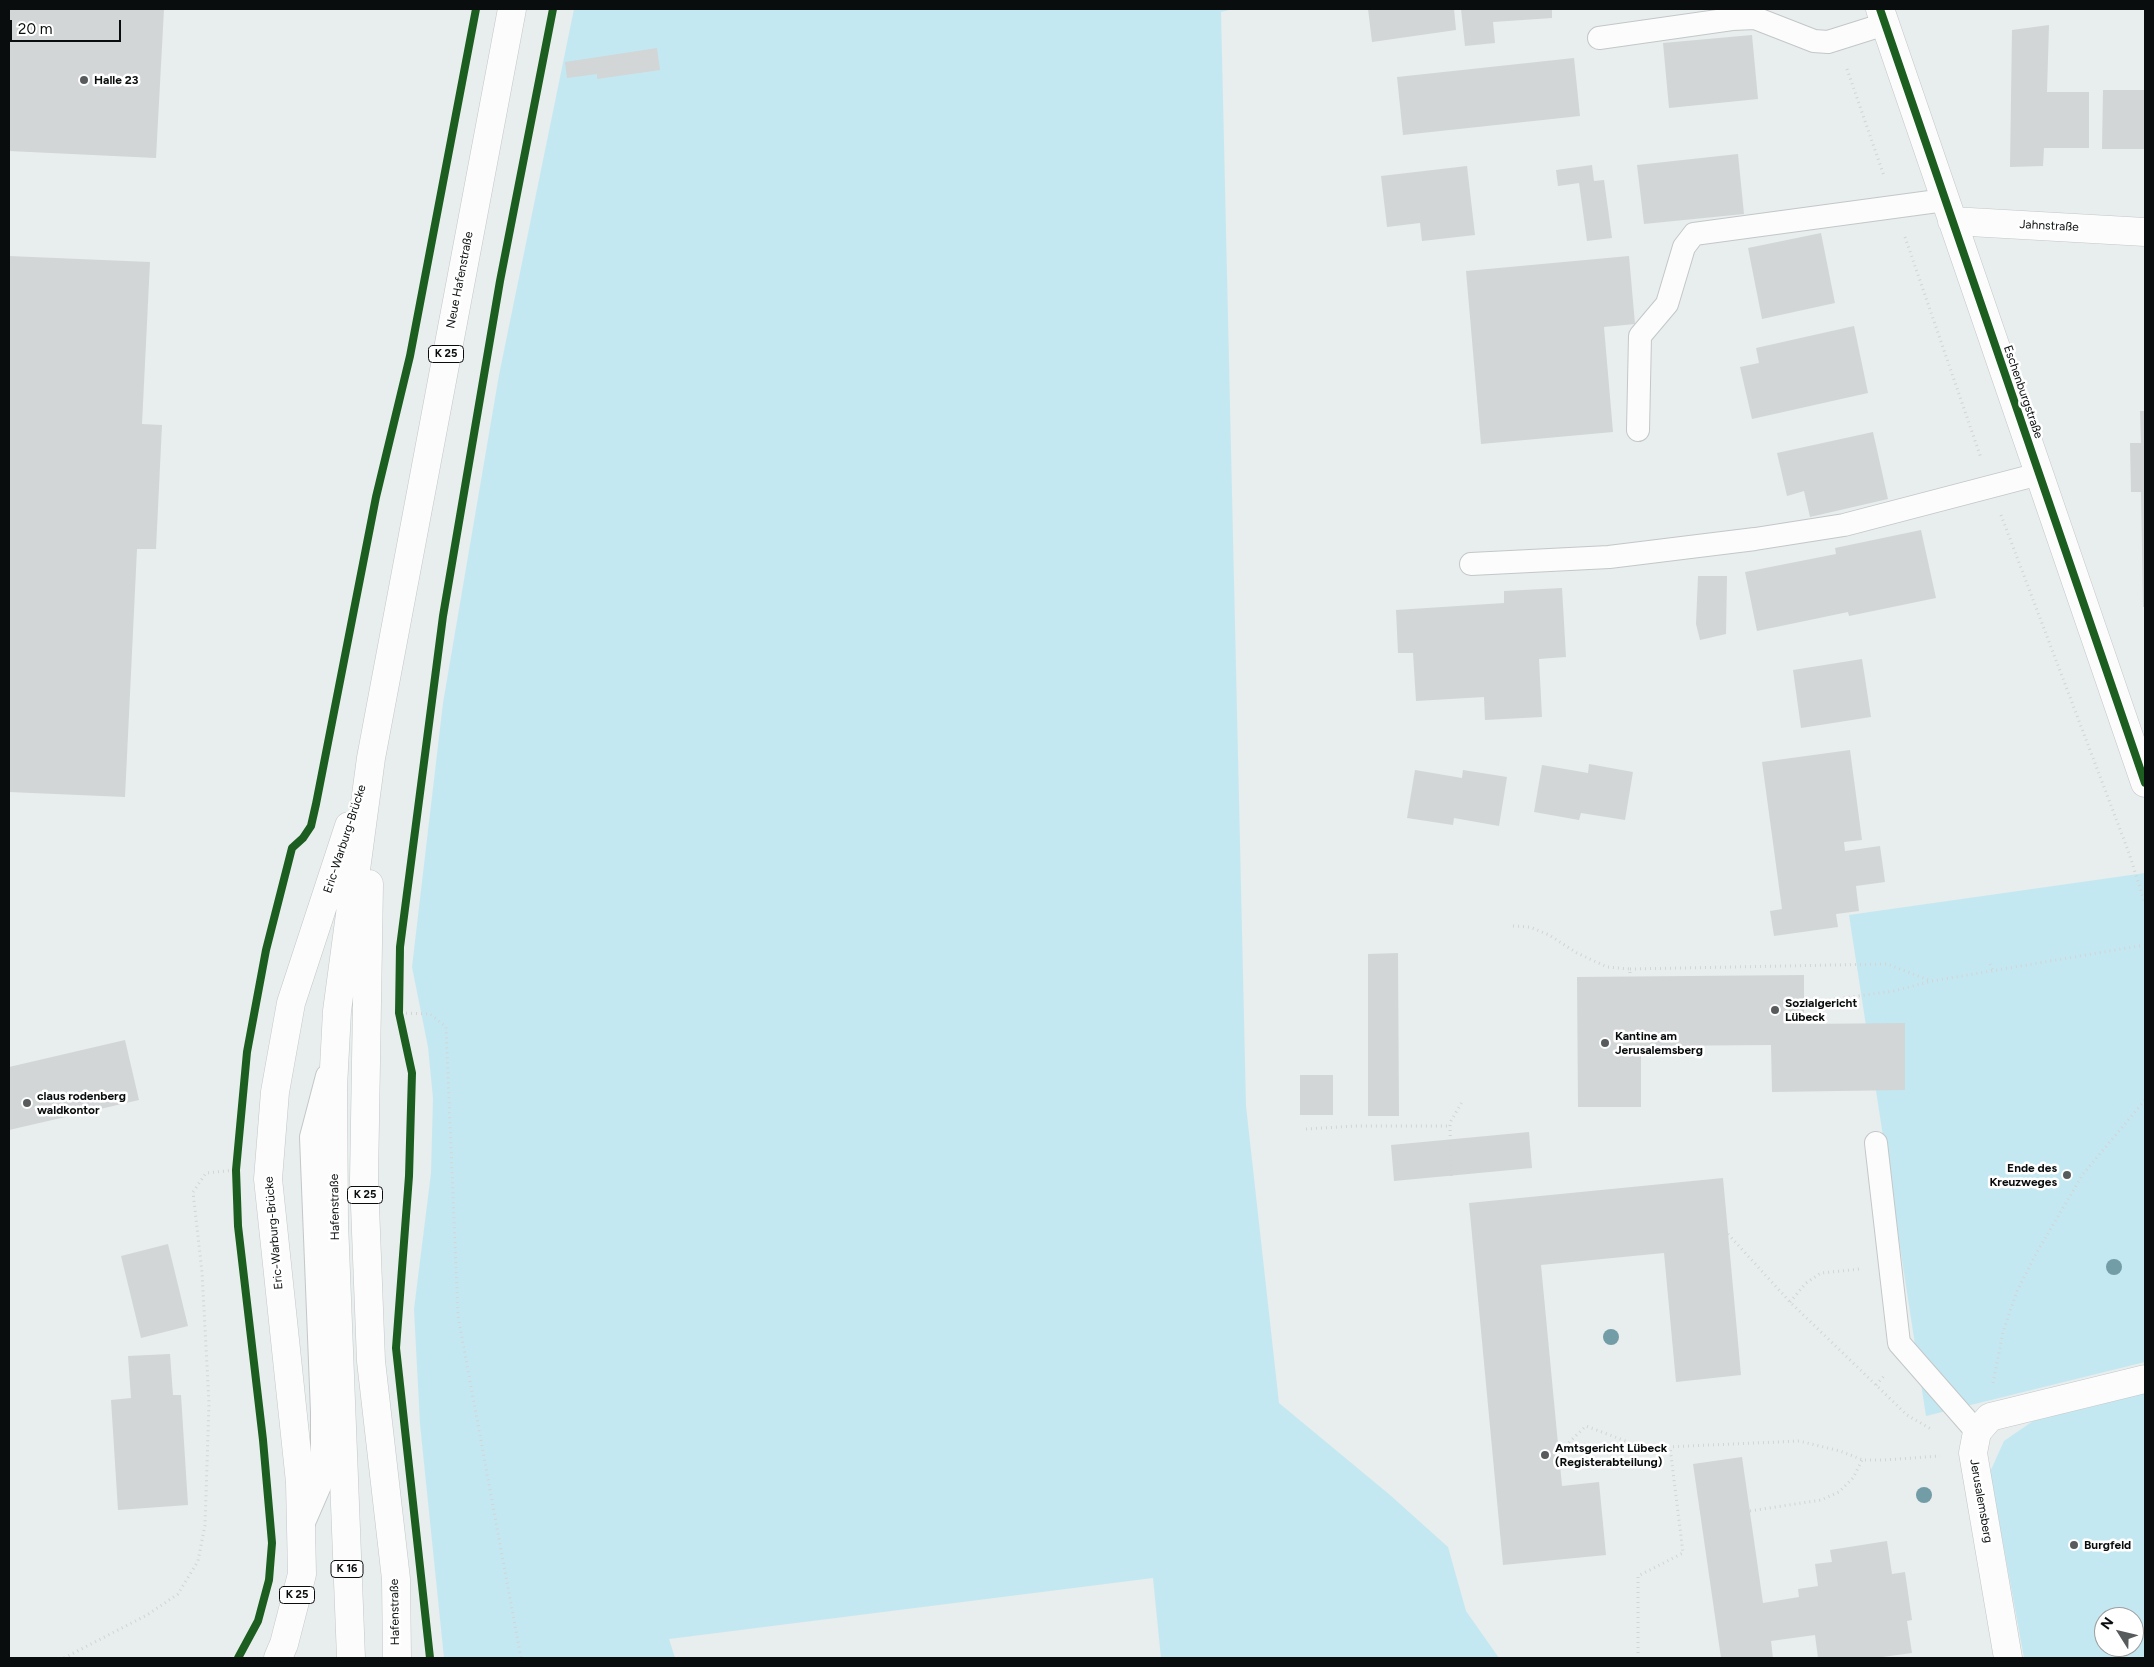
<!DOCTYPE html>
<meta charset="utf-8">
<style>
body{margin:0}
#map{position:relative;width:2154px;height:1667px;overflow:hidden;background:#e8eded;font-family:Figtree,sans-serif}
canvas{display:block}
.frame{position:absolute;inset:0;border:10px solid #0a0d0e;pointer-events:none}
.north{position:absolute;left:2094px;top:1607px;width:50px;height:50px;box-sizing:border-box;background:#fff;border:1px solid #9d9e9f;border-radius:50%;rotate:306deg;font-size:14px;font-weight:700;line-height:20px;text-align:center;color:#0a0d0e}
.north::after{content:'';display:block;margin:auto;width:18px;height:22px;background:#585b5c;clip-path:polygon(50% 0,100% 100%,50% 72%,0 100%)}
.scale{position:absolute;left:10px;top:20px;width:111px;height:22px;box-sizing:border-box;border:2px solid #0a0d0e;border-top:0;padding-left:6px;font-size:15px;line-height:18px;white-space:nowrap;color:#0a0d0e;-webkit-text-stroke:4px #fff;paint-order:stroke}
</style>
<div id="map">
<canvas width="2154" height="1667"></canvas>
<div class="frame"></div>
<div class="north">N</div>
<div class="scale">20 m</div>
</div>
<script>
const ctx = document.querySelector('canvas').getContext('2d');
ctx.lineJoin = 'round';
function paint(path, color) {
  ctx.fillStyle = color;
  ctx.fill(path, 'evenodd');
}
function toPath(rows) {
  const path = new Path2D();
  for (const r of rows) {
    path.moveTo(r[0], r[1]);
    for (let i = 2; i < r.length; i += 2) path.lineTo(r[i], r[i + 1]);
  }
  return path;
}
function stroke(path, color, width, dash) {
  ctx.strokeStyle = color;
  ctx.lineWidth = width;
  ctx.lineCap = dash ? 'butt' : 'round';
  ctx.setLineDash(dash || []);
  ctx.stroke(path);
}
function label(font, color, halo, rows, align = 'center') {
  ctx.font = font + ' Figtree,sans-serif';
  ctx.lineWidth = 5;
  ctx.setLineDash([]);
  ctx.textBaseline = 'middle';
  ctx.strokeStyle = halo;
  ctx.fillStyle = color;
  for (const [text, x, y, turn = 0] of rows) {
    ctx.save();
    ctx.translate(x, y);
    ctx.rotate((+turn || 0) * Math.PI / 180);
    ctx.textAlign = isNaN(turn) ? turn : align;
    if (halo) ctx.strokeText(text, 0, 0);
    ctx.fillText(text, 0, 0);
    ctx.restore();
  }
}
paint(toPath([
 [574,9,1233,9,1221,12,1246,1106,1279,1403,1390,1495,1448,1547,1466,1611,1499,1658,1161,1658,1153,1578,669,1639,675,1658,444,1658,420,1424,414,1309,431,1173,433,1098,428,1047,412,967,443,703,499,375],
 [2145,873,2145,1362,1926,1416,1849,915],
 [2145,1393,2145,1658,2024,1658,1990,1472,2004,1441,2033,1421],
 [2104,1617,2134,1617,2134,1647,2104,1647]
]), '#c4e8f1');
paint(toPath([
 [9,9,164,9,156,158,9,151],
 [1368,9,1454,9,1456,30,1372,42],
 [1461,9,1552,9,1552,18,1493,22,1495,43,1465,46],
 [2049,25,2047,92,2089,92,2089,148,2044,148,2043,166,2010,167,2012,30],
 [1752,35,1758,99,1669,108,1663,43],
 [657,48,660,70,597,79,597,74,567,78,565,62],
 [1574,58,1580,116,1403,135,1397,77],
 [2103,90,2145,90,2145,149,2102,149],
 [1738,154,1744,214,1644,224,1637,165],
 [1592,165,1594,181,1604,180,1612,238,1587,241,1579,183,1558,186,1556,170],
 [1467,166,1475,235,1422,241,1420,223,1387,227,1381,176],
 [1821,233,1835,303,1762,319,1748,248],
 [9,256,150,262,142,424,162,425,156,549,137,549,125,797,9,792],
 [1629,256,1635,324,1604,327,1613,432,1481,444,1466,271],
 [1854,326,1868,393,1752,419,1740,367,1759,363,1756,348],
 [2140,411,2145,411,2145,607,2143,607,2141,492,2131,492,2130,443,2141,443],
 [1873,432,1888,499,1810,517,1804,491,1787,496,1777,453],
 [1921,530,1936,598,1849,616,1848,612,1757,631,1745,572,1836,554,1835,548],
 [1698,576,1727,576,1726,634,1700,640,1696,624],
 [1562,588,1566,657,1539,659,1542,717,1485,720,1484,697,1416,701,1413,653,1398,653,1396,610,1504,603,1504,591],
 [1862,659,1871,717,1801,728,1793,670],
 [1850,750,1862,840,1844,842,1845,851,1880,846,1885,882,1856,886,1859,911,1836,914,1838,927,1774,936,1770,911,1782,909,1762,762],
 [1589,764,1633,772,1625,820,1581,813,1579,820,1534,812,1542,765,1588,773],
 [1415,770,1462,778,1463,770,1507,777,1499,826,1454,818,1453,825,1407,818],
 [1398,953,1399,1116,1368,1116,1368,954],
 [1804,975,1804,1024,1905,1023,1905,1090,1772,1092,1771,1045,1641,1046,1641,1107,1578,1107,1577,977],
 [125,1040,139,1100,9,1130,9,1067],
 [1300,1075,1333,1075,1333,1115,1300,1115],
 [1529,1132,1532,1168,1394,1181,1391,1145],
 [1723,1178,1741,1375,1676,1382,1664,1253,1541,1265,1562,1486,1599,1482,1606,1555,1503,1565,1469,1203],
 [168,1244,188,1326,141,1338,121,1256],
 [170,1354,173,1395,181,1395,188,1505,118,1510,111,1400,131,1398,128,1356],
 [1742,1457,1763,1603,1799,1597,1798,1589,1818,1586,1815,1564,1832,1562,1830,1550,1887,1541,1892,1574,1905,1572,1912,1620,1907,1621,1912,1653,1875,1658,1818,1658,1815,1635,1771,1641,1773,1658,1721,1658,1693,1464]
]), '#d2d6d6');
const service = toPath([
 [1599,38,1732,19,1755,18,1814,41,1828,42,1885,24],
 [1638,430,1640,336,1667,304,1684,247,1694,234,1945,200],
 [1471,564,1609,557,1755,539,1844,525,2039,474],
 [1876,1143,1899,1343,1977,1432],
 [302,1527,322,1481,322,1412,311,1137,327,1076]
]);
const minor = toPath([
 [1880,9,2145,783],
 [1952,221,2145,232],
 [2008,1658,1973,1453,1977,1432,1990,1417,2145,1379]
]);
const primary = toPath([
 [369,884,364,1180,371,1361,396,1579,397,1658],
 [278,1658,284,1644,302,1574,300,1482,268,1179,275,1092,291,1003,349,826],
 [351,1658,334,1222,333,1087,337,1011,371,758,512,9]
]);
stroke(service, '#c3c7c8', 24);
stroke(minor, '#c3c7c8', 29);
stroke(primary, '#c3c7c8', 29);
stroke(toPath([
 [1847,69,1884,176],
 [1905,237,1981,458],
 [2001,515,2129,853,2145,904],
 [1513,926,1530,927,1549,935,1577,953,1607,967,1630,969,1630,977],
 [1990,964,1993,971],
 [1630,969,1887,964,1931,981],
 [1804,1001,1822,1001,1894,991,1932,981,2145,945],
 [401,1013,430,1014,446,1027,458,1316,521,1658],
 [1306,1129,1354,1126,1450,1126],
 [1451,1176,1450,1126,1451,1121,1462,1102],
 [1728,1234,1790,1302,1907,1415,1931,1429],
 [1790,1302,1806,1283,1821,1273,1860,1269],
 [1993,1383,2003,1332,2017,1291,2037,1252,2083,1174,2145,1100],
 [1876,1385,1885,1375],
 [1558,1453,1586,1426,1644,1448,1799,1441,1840,1451,1863,1460,1884,1460,1940,1456],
 [1750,1511,1821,1500,1839,1492,1853,1478,1862,1460],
 [64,1658,147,1615,178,1594,198,1561,205,1525,209,1403,202,1272,193,1192,206,1173,235,1170],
 [1638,1658,1638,1576,1683,1553,1670,1447]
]), '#d3d4d4', 3, [1, 4]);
stroke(service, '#fcfcfc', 22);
stroke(minor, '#fcfcfc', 28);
stroke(primary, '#fcfcfc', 28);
stroke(toPath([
 [1880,9,2145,783],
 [238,1658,258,1621,269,1580,272,1543,263,1440,238,1226,236,1170,247,1052,266,950,292,848,303,838,311,826,316,804,376,497,410,356,476,9],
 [430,1658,396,1348,409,1176,412,1073,399,1013,400,947,443,616,500,281,553,9]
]), '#1b5e20', 8);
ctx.fillStyle = '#729da7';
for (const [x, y] of [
 [2114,1267],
 [1611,1337],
 [1924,1495]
]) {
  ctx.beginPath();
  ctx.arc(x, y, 8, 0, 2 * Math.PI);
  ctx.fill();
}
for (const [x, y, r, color] of [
 [84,80,5,"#585b5c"],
 [1775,1010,5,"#585b5c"],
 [1605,1043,5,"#585b5c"],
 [27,1103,5,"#585b5c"],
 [2067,1175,5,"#585b5c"],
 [1545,1455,5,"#585b5c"],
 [2074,1545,5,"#585b5c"]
]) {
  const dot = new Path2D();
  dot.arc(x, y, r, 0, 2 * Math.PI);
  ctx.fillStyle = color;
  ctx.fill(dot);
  stroke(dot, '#fff', 2);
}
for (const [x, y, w] of [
 [446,354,35],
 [365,1195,35],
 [347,1569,32],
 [297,1595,35]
]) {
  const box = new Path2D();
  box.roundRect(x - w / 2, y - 8.5, w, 17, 4);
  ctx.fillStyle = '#fff';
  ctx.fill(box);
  stroke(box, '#0a0d0e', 1);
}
label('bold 11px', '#0a0d0e', null, [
 ["K 25",446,354],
 ["K 25",365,1195],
 ["K 16",347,1569],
 ["K 25",297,1595]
]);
label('bold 12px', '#0a0d0e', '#fff', [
 ["Halle 23",94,80],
 ["Sozialgericht",1785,1003],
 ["Lübeck",1785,1017],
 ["Kantine am",1615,1036],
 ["Jerusalemsberg",1615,1050],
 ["claus rodenberg",37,1096],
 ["waldkontor",37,1110],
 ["Ende des",2057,1168,"right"],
 ["Kreuzweges",2057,1182,"right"],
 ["Amtsgericht Lübeck",1555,1448],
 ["(Registerabteilung)",1555,1462],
 ["Burgfeld",2084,1545]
], 'left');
label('12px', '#0a0d0e', '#fff', [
 ["Jahnstraße",2049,226,3],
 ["Neue Hafenstraße",460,280,-79],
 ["Eschenburgstraße",2023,392,71],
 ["Eric-Warburg-Brücke",345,839,-72],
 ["Hafenstraße",335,1207,-91],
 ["Eric-Warburg-Brücke",274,1233,-95],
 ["Jerusalemsberg",1981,1501,80],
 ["Hafenstraße",395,1612,-91]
]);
</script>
